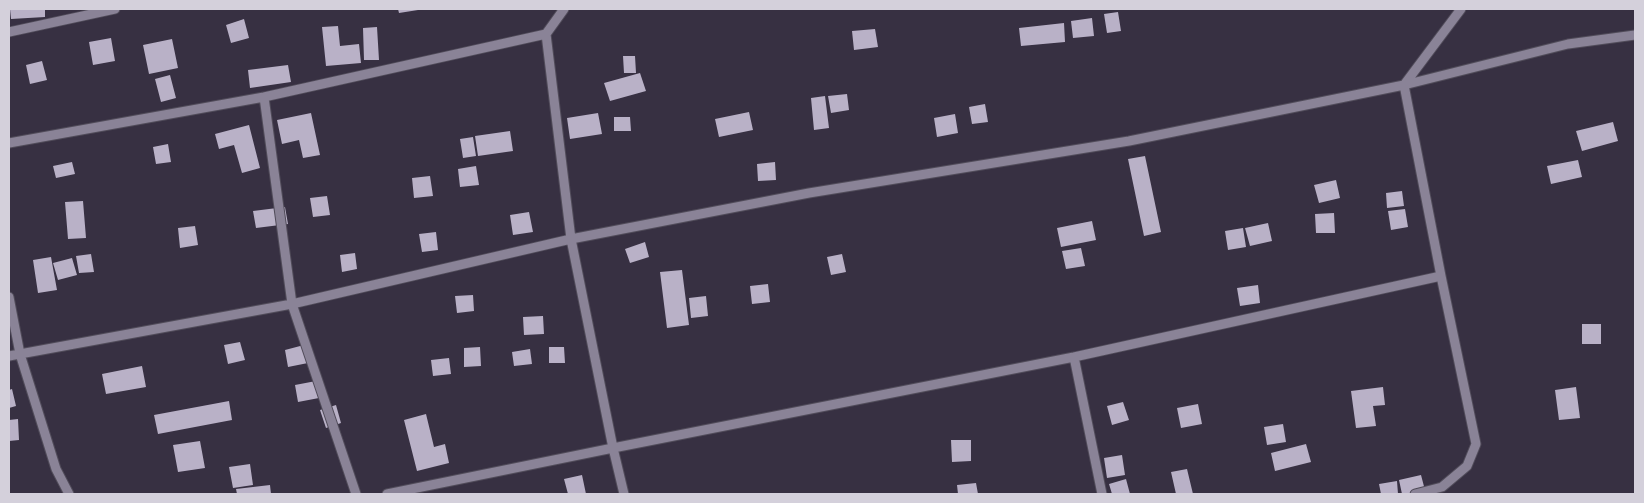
<!DOCTYPE html>
<style>
body{margin:0}
#map{position:relative;width:1644px;height:503px;overflow:hidden;background:#373042;font-family:Arial,sans-serif}
canvas{display:block}
.frame{position:absolute;inset:0;border:10px solid #d4d0db;pointer-events:none}
</style>
<div id="map">
<canvas width="1644" height="503"></canvas>
<div class="frame"></div>
</div>
<script>
const ctx = document.querySelector('canvas').getContext('2d');
ctx.lineJoin = 'round';
function paint(path, color) {
  ctx.fillStyle = color;
  ctx.fill(path, 'evenodd');
}
function toPath(rows) {
  const path = new Path2D();
  for (const r of rows) {
    path.moveTo(r[0], r[1]);
    for (let i = 2; i < r.length; i += 2) path.lineTo(r[i], r[i + 1]);
  }
  return path;
}
function stroke(path, color, width, dash) {
  ctx.strokeStyle = color;
  ctx.lineWidth = width;
  ctx.lineCap = dash ? 'butt' : 'round';
  ctx.setLineDash(dash || []);
  ctx.stroke(path);
}
paint(toPath([
 [10,9,45,9,45,17,11,19],
 [398,9,418,9,418,10,399,13],
 [1118,12,1121,31,1107,33,1104,14],
 [1092,18,1094,36,1073,38,1071,21],
 [244,19,249,38,231,43,226,25],
 [1064,23,1065,42,1021,46,1019,28],
 [338,26,340,46,359,44,361,63,326,66,322,27],
 [377,27,379,60,364,60,363,28],
 [875,29,878,47,854,50,852,31],
 [111,38,115,61,93,65,89,42],
 [172,39,178,68,149,74,143,45],
 [623,56,635,56,636,73,624,73],
 [42,61,47,80,30,84,26,65],
 [288,65,291,82,250,88,248,70],
 [640,73,646,91,610,101,604,83],
 [170,75,176,98,161,102,155,79],
 [847,94,849,110,831,113,828,96],
 [825,96,829,128,814,130,811,98],
 [985,104,988,122,972,124,969,107],
 [749,112,753,130,719,137,715,119],
 [311,113,320,155,303,158,299,140,282,144,277,120],
 [598,113,602,134,570,139,567,118],
 [955,114,958,133,937,137,934,118],
 [614,117,630,117,631,131,614,131],
 [1613,122,1618,141,1582,151,1576,131],
 [249,125,260,168,242,173,234,145,219,149,215,134],
 [510,131,513,151,478,156,475,136],
 [473,137,476,156,463,158,460,139],
 [168,144,171,162,156,164,153,147],
 [1145,156,1161,232,1144,236,1128,159],
 [1578,160,1582,177,1551,184,1547,166],
 [72,162,75,174,56,178,53,166],
 [775,162,776,180,758,181,757,164],
 [476,166,479,185,460,187,458,169],
 [430,176,433,196,414,198,412,178],
 [1336,180,1340,198,1319,203,1314,185],
 [1402,191,1404,206,1387,208,1386,193],
 [327,196,330,215,313,217,310,198],
 [83,201,86,238,68,239,65,202],
 [285,207,288,224,256,228,253,211],
 [1405,209,1408,227,1391,230,1388,211],
 [529,212,533,232,513,235,510,215],
 [1334,213,1335,233,1316,233,1315,214],
 [1092,221,1096,240,1061,247,1057,228],
 [1268,223,1272,241,1250,246,1245,228],
 [195,226,198,245,180,248,178,228],
 [1243,228,1246,247,1228,250,1225,231],
 [436,232,438,250,422,252,419,234],
 [645,242,649,257,630,263,625,249],
 [1081,248,1085,266,1066,269,1062,251],
 [355,253,357,269,342,272,340,255],
 [91,254,94,272,79,273,76,256],
 [842,254,846,272,831,275,827,257],
 [51,257,57,290,38,293,33,260],
 [72,258,77,275,58,280,53,263],
 [682,270,689,325,667,328,660,272],
 [768,284,770,302,752,304,750,286],
 [1258,285,1260,303,1240,306,1237,288],
 [473,295,474,311,457,313,455,296],
 [706,296,708,316,691,318,689,298],
 [543,316,544,334,524,335,523,317],
 [1582,324,1601,324,1601,344,1582,344],
 [240,342,245,360,228,364,224,345],
 [304,345,308,363,288,367,285,350],
 [480,347,481,366,464,367,464,348],
 [549,347,564,347,565,363,549,363],
 [530,349,532,364,514,366,512,352],
 [449,358,451,374,433,376,431,360],
 [142,366,146,387,106,394,102,374],
 [316,381,319,398,298,402,295,385],
 [1383,387,1385,405,1373,406,1376,426,1356,428,1351,391],
 [1576,387,1580,418,1559,420,1555,390],
 [12,389,16,406,9,408,9,390],
 [229,401,232,420,158,434,154,415],
 [1123,402,1129,420,1112,425,1107,406],
 [1198,404,1202,424,1181,428,1177,408],
 [336,405,341,423,326,428,320,410],
 [426,414,434,447,445,444,449,463,417,471,404,420],
 [18,419,19,440,9,441,9,420],
 [1283,424,1286,442,1267,445,1264,427],
 [951,440,971,440,971,461,952,462],
 [200,441,205,468,178,472,173,445],
 [1306,444,1311,462,1275,471,1271,453],
 [1122,455,1125,475,1107,478,1104,458],
 [250,464,253,485,233,488,229,467],
 [1187,469,1193,494,1176,494,1171,472],
 [582,475,586,494,568,494,564,479],
 [1421,475,1426,494,1402,494,1399,480],
 [1126,479,1130,494,1112,494,1109,484],
 [1397,481,1398,494,1381,494,1379,484],
 [976,483,978,494,958,494,957,485],
 [270,485,271,494,237,494,236,489]
]), '#b9b1c7');
const minor = toPath([
 [9,32,115,9],
 [546,34,571,239,613,448,624,494],
 [264,97,292,304,356,494],
 [9,143,264,97,546,34,564,9],
 [9,297,20,354,56,469,69,494],
 [9,356,292,304,571,239,809,193,1129,141,1404,85,1568,44,1635,35],
 [1074,357,1102,494],
 [387,494,613,448,1074,357,1441,276],
 [1415,494,1442,487,1467,466,1476,444,1441,276,1404,85,1461,9]
]);
stroke(minor, '#514c5a', 11);
stroke(minor, '#8a8397', 9);
</script>
